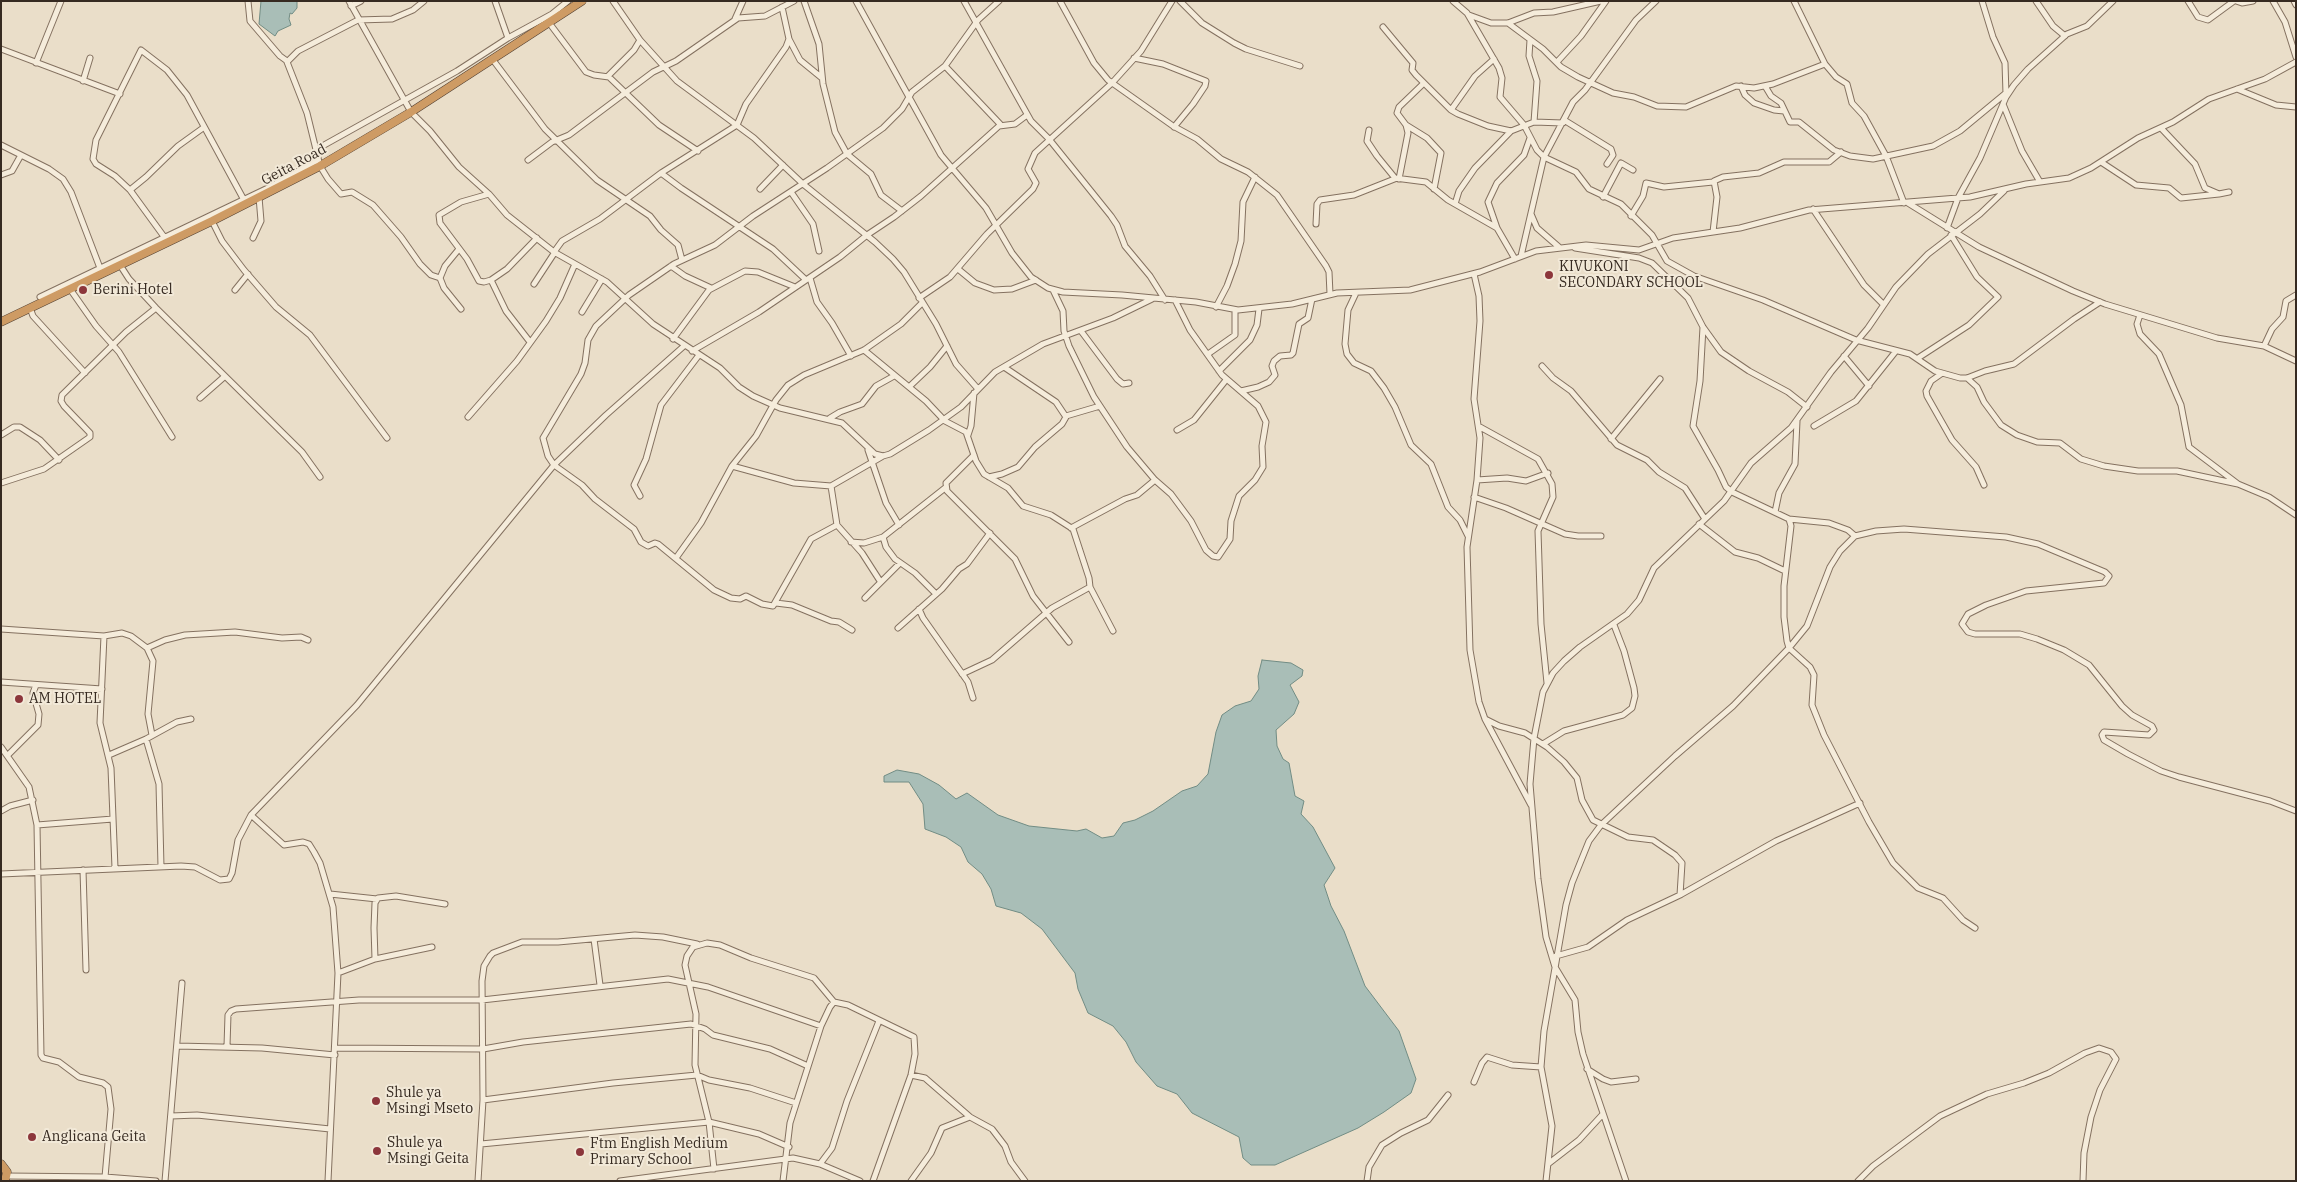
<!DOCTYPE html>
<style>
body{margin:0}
#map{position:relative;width:2297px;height:1182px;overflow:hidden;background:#eadec9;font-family:"IBM Plex Serif",serif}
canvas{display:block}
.frame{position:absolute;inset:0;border:2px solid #362a21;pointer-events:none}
</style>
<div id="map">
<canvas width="2297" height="1182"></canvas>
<div class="frame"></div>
</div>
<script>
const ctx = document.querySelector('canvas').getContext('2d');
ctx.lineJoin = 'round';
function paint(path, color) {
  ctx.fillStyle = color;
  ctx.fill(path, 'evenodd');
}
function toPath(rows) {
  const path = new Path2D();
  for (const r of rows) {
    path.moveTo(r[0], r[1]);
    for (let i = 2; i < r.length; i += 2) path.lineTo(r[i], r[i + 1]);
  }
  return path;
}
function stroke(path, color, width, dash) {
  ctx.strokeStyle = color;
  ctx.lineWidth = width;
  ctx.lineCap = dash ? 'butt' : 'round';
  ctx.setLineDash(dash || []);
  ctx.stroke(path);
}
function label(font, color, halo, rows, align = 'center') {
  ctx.font = font + ' "IBM Plex Serif",serif';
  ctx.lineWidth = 4;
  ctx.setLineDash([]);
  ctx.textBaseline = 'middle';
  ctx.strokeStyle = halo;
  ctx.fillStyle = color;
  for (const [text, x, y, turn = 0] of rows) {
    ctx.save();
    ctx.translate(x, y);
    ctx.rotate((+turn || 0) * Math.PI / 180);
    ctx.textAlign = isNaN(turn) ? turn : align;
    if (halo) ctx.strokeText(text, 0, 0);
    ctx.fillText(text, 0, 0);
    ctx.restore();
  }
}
const water = toPath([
 [261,1,297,1,297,8,292,14,290,13,289,19,291,25,278,31,275,36,259,24,261,1],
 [1262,660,1291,663,1303,670,1302,676,1290,685,1299,702,1294,714,1276,730,1277,746,1283,759,1289,763,1295,796,1304,801,1301,814,1313,827,1335,868,1324,885,1331,906,1344,931,1365,986,1399,1031,1416,1079,1411,1093,1384,1112,1358,1128,1275,1165,1251,1165,1243,1158,1239,1137,1192,1113,1177,1094,1157,1086,1136,1062,1126,1042,1113,1026,1088,1013,1078,989,1075,973,1042,929,1021,913,996,906,991,889,982,874,968,862,961,847,946,837,925,829,923,804,909,782,884,782,884,776,897,770,919,774,939,785,956,799,967,793,998,815,1029,826,1077,831,1086,829,1102,838,1114,836,1123,823,1135,820,1153,811,1182,791,1197,786,1208,774,1216,732,1222,715,1235,706,1251,701,1259,689,1258,676,1262,660]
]);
paint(water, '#a9beb7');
stroke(water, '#718c84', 1);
const minor = toPath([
 [248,1,250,21,280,56,287,61],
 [349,1,411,112,430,131,459,167,489,194,507,215,554,252,607,282,653,324,720,368,739,387,753,396,780,408,842,423,875,454,883,456,890,454,929,430,961,407,995,372,1043,344,1113,318,1152,299],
 [424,1,413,10,392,19,358,20,298,51,287,62,307,113,320,166,328,179,341,194,352,192,373,205,401,237,420,264,431,275,440,278],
 [495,1,508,38],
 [613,1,640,40,677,81,754,138,803,184,875,242,893,259,904,272,936,324,956,364,978,389],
 [804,1,819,44,823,84,835,132,847,154,871,174,881,195,902,211],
 [856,1,941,155,986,208,1012,253,1031,277,1048,288,1063,292,1122,295,1196,302,1238,310,1292,304,1337,293,1410,290,1480,272,1536,251,1586,245,1639,250,1673,238,1740,228,1809,210,1970,197,2026,184,2069,178,2091,168,2138,138,2173,122,2209,99,2265,79,2296,62],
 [964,1,1031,121,1049,139,1111,216,1117,225,1125,246,1150,276,1165,300],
 [1060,1,1094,63,1108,80,1173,126,1197,139,1221,159,1248,172,1277,195,1326,266,1329,272,1330,294],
 [1180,1,1202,23,1234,43,1246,49,1300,66],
 [1453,1,1467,13,1499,68,1502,78,1500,97,1524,125,1537,150,1544,157,1576,172,1589,189,1621,204,1652,235,1667,261,1694,276,1763,300,1856,340,1910,354,1935,371,1960,378,1967,378,1985,371,2014,364,2074,319,2100,302],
 [1794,1,1825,64,1836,77,1847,84,1852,103,1864,116,1886,156,1904,203],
 [1982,1,1993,37,2005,63,2006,94],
 [2036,1,2053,26,2065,36],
 [2188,1,2198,17,2208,20,2234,1],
 [2236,1,2242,3,2253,1],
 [2273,1,2285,22,2296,57],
 [2294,1,2296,5],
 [351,6,361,1],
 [1469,15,1491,23,1508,23,1534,13,1553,12,1601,1],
 [735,19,743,1],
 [1508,23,1543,49,1561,67,1578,77,1613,93,1634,97,1657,106,1686,107,1736,86,1754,88,1773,84,1825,64],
 [550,24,586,72,594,75,609,77,659,125,698,151],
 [1383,27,1413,63,1412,70,1416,75,1451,110,1458,114,1488,126,1511,131,1534,122,1563,123],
 [789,39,800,60,822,78],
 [1530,40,1529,56,1537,81,1534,122],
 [1,49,120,94],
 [1134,58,1163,64,1206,81,1205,86,1193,104,1174,127],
 [493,60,545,129,597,180,650,216,661,230,678,245,682,260],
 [1557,62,1581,36,1606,1],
 [36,63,61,1],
 [945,66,1000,124],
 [608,76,634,50,640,40],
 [83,81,90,58],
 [1741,86,1745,95,1754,103,1774,110,1784,111],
 [1765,86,1771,96,1781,103,1790,122,1799,122,1834,150,1850,156,1873,159,1933,146,1960,131,2006,93],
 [2237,89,2276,105,2296,107],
 [2003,104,2022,151,2040,182],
 [1451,110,1475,76,1494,59],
 [1564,120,1611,149,1613,155,1607,164],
 [1406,125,1427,138,1441,153,1434,189],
 [2161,128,2195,164,2205,188,2219,194,2229,192],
 [1369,130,1367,141,1377,156,1395,178,1426,182,1448,200,1497,228],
 [1,145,49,169,63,179,71,192,100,268],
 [317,149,457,71,508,38,552,14,568,1],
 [528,160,552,142,569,135,653,72,676,61,738,18,765,16,794,1],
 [2101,162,2136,185,2169,188,2181,198,2219,194],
 [661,173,681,188,773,249,806,280],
 [1,175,12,171,21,155],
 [1399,179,1408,133,1406,125,1397,113,1399,107,1424,83],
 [760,189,783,165],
 [130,190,146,177,178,146,203,128],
 [791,192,813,224,819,251],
 [489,194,461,202,439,215,440,223,467,259,479,281,484,282,491,280,507,269,537,238],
 [1603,197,1621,163,1633,170],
 [1908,203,1979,247,2073,291,2105,304,2217,338,2264,346,2296,361],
 [1455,204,1459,191,1475,168,1511,131],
 [1813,209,1864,285,1883,304],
 [1531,214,1537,228,1560,248],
 [1631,216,1643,196,1646,183,1664,187,1713,182],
 [212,221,222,241,244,270,276,307,310,335,387,438],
 [1316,224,1317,204,1320,200,1354,195,1397,178],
 [1947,228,1958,198,1980,158,2006,97,2014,85,2028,69,2067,34,2087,26,2113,1],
 [1713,232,1717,197,1714,181,1723,177,1759,173,1784,162,1829,162,1841,152],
 [165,238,130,190,115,176,96,164,93,159,96,140,141,50,167,70,187,95,244,200],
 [253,238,261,221,259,197],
 [1575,248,1639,258,1652,263,1688,298,1703,327,1721,352,1749,371,1788,392,1807,407],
 [459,249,445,266,440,278,444,288,461,309],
 [554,252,562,241,600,219,661,173,737,125,746,104,786,47,789,39,782,7],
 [1521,256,1544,157,1573,102,1585,90,1636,20,1656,1],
 [1515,259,1497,228,1488,202,1497,183,1524,155,1530,138],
 [120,265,129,279,156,308,302,452,320,477],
 [671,266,685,276,711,288],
 [958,269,975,283,994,290,1012,289,1036,280],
 [1474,274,1479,296,1480,321,1474,399,1480,438,1477,480,1467,547,1470,650,1479,702,1485,719,1531,805],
 [810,278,817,302,832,323,851,356],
 [491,280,506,311,530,342],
 [534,284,555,252],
 [70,289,96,326,119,352,172,437],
 [235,290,248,274],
 [1053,290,1063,311,1064,331,1069,346,1094,397,1127,447,1155,480,1171,494,1191,521,1206,550,1213,556,1218,557,1230,539,1231,521,1239,496,1255,480,1263,467,1262,446,1266,422,1258,406,1222,375,1190,330,1175,300],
 [1356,293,1348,310,1345,344,1347,354,1354,363,1371,371,1384,388,1395,407,1411,445,1431,464,1448,507,1460,520,1468,536],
 [40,297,268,188,318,160],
 [919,298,950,277,987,234,1033,189,1036,183,1028,169,1035,153,1112,83,1141,51,1172,1],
 [1216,307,1227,286,1235,264,1241,241,1243,202,1255,177],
 [30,308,33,316,85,373],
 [582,312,602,279],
 [2140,315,2137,324,2140,334,2159,354,2181,405,2189,447,2238,484,2269,497,2296,515],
 [1703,327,1700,381,1693,426,1718,470,1726,487,1732,492,1789,519,1829,523,1848,530,1855,536],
 [1081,331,1117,379,1123,384,1129,383],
 [673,339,709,290,745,271,758,272,795,287],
 [2264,346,2272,329,2283,317,2286,301,2296,295],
 [864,350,926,401,944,420],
 [692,351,759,312,840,257,867,235,894,217,921,196,999,126,1015,124,1027,115],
 [1208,354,1235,335,1235,310],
 [1844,356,1869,386],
 [1918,358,1969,325,1998,297,1977,277,1951,235],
 [1542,366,1553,378,1571,391,1617,445,1647,460,1659,472,1685,488,1705,519],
 [1219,371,1250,340,1257,325,1259,309],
 [1941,374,1931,381,1926,391,1927,396,1952,440,1976,467,1984,485],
 [1967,378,1977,387,1984,402,2001,425,2017,435,2037,442,2060,443,2081,459,2104,466,2138,471,2177,471,2238,484],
 [909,387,930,367,947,346],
 [1241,391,1258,387,1269,382,1275,375,1272,366,1274,361,1280,356,1291,355,1293,353,1299,324,1308,318,1312,299],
 [200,398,224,377],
 [1066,416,1100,406],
 [468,417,517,361,546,321,560,298,575,264],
 [830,418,840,412,862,404,876,386,894,376],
 [943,420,966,432,976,461,984,474,1008,488,1023,506,1051,515,1073,529,1089,578,1090,587,1113,631],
 [1814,426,1856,401,1896,351],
 [1480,427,1538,459,1552,484,1553,497,1538,531,1541,624,1547,683],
 [1177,430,1194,420,1226,380],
 [1,435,14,427,20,427,40,440,59,460],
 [968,435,971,426,974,393],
 [1611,439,1660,379],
 [868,450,886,503,899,525],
 [974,455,946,483,947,491,1015,559,1033,596,1069,642],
 [732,466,794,483,831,486,883,456],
 [989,477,1002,474,1018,467,1035,447,1062,424,1066,417,1056,402,1004,367],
 [1477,480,1507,478,1526,481,1548,473],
 [1,483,44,469,90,437,90,433,64,406,61,401,62,395,126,332,156,308],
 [831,486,837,525,862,553,880,581],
 [640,496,634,485,646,459,661,405,699,355],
 [1474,497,1506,508,1565,534,1578,536,1601,536],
 [1775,512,1779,493,1795,464,1797,421],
 [1789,519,1791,526,1784,586,1784,617,1787,641,1789,648,1810,667,1814,675,1812,705,1824,735,1869,822,1893,863,1918,888,1943,898,1963,920,1975,928],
 [1699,524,1735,552,1758,558,1785,571],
 [837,525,811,539,773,606,762,604,746,596,740,599,731,598,714,590,658,544,655,543,648,546,641,542,634,529,595,499,582,485,554,465,548,456,543,438,581,374,585,363,588,340,596,326,629,295,674,264,715,245,753,216,827,168,883,128,902,109,912,92,945,66,978,20,999,1],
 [1071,528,1125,499,1137,495,1155,480],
 [883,537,886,547,895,559,915,573,936,594],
 [851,542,864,543,883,537,945,488],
 [676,558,701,523,732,466,756,436,776,400,788,385,804,375,864,350,901,324,922,303],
 [865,598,900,563],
 [776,603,792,605,831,621,839,622,852,630],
 [919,609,923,618,968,682,973,698],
 [898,628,942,589,959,569,967,564,990,533],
 [1,629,104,636,122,633,131,636,147,648,153,661,148,714,152,735],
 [104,636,100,723,111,768,115,868],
 [147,648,165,640,185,635,235,632,282,638,301,637,308,640],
 [962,674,992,660,1052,608,1090,587],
 [1,682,102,689],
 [1485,719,1499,726,1525,733,1547,747,1564,762,1577,778,1582,800,1593,820,1628,837,1653,840,1675,855,1682,863,1680,895],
 [146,739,159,784,161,867],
 [1543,744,1564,731,1623,715,1632,708,1635,696,1634,688,1624,651,1614,625],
 [1,747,29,787,37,825,41,1055,43,1058,59,1062,79,1077,103,1083,108,1087,111,1109,105,1177],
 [8,755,38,725,39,714,33,693,36,685],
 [109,755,146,739,177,722,191,719],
 [1,811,10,806,33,800],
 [251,815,284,845,303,842,309,844,314,852,320,863,333,907,338,973],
 [37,825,113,819],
 [83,870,86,970],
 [1,874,181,866,195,867,220,880,229,879,232,873,238,840,251,815,357,705,554,465,606,415,684,346],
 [330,894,377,899],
 [594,939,600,985],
 [1556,956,1588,947,1627,920,1680,895,1776,841,1860,803],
 [375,959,374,928,375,903,378,898,396,896,445,904],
 [177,1046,262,1048,335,1055],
 [227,1046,228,1015,231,1011,236,1009,359,1000,482,1000,668,979,708,987,821,1026],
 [335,1048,483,1049,523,1042,691,1024,705,1029,713,1035,770,1049,808,1066],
 [1587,1069,1603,1079,1611,1082,1636,1079],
 [911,1075,925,1078,970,1117,992,1129,1005,1146,1011,1162,1025,1181],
 [1474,1082,1482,1063,1487,1057,1512,1065,1541,1067],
 [483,1100,613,1083,697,1075,709,1080,750,1088,796,1103],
 [171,1116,197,1115,330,1129],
 [481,1144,709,1122,759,1134,789,1147],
 [820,1164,832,1148,847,1101,879,1021],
 [1548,1164,1579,1140,1603,1114],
 [714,1169,709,1122,695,1065,696,1014,685,965,687,956,693,947,707,943,720,945,751,958,814,978,834,1002,848,1005,914,1037,915,1054,911,1075,873,1181],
 [7,1176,105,1177,156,1181],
 [165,1181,182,983],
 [328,1181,338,973,375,959,432,947],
 [478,1181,483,1100,482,981,484,966,490,956,493,953,522,942,558,942,635,935,663,937,697,944],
 [620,1181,793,1158,820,1164,860,1181],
 [783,1181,790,1123,821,1026,830,1007,834,1002],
 [911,1181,931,1153,942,1128,970,1117],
 [1367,1181,1369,1167,1382,1145,1401,1133,1428,1120,1448,1095],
 [1546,1181,1552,1126,1541,1067,1544,1031,1566,905,1572,883,1589,841,1601,825,1675,756,1733,706,1789,648,1807,626,1830,567,1840,551,1855,536,1876,531,1904,529,2006,537,2038,544,2105,572,2109,576,2104,583,2026,591,1986,605,1968,614,1962,624,1968,632,1975,634,2020,634,2037,639,2064,650,2089,665,2122,706,2132,715,2152,726,2154,730,2149,735,2104,732,2102,735,2104,740,2128,754,2161,771,2179,777,2270,801,2296,811],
 [1626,1181,1583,1054,1578,1032,1575,1000,1555,967,1546,937,1538,879,1530,784,1534,738,1543,692,1553,673,1564,661,1580,647,1627,614,1639,600,1654,568,1724,501,1751,463,1791,428,1831,372,1868,328,1896,287,1928,254,1980,214,2004,191],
 [1858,1181,1873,1166,1940,1116,1987,1094,2024,1083,2049,1073,2085,1053,2099,1048,2111,1052,2116,1059,2100,1090,2091,1117,2084,1153,2083,1181]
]);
const highway = toPath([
 [1,322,212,221,320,166,411,112,582,1],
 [1,1164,7,1172,5,1181]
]);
stroke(minor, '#847160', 7);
stroke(highway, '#524033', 9);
stroke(minor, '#f5ecdb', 5);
stroke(highway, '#ce9b64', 8);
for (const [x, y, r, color] of [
 [1549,275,5,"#8c363b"],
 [83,290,5,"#8c363b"],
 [19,699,5,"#8c363b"],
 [376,1101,5,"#8c363b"],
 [32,1137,5,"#8c363b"],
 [377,1151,5,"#8c363b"],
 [580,1152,5,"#8c363b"]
]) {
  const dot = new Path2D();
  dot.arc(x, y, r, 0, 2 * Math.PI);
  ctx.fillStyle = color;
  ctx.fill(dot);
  stroke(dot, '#f2e9d8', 2);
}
label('14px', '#362a21', '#f2e9d8', [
 ["Geita Road",294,165,-28]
]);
label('14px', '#362a21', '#f2e9d8', [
 ["KIVUKONI",1559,267],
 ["SECONDARY SCHOOL",1559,283],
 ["Berini Hotel",93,290],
 ["AM HOTEL",29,699],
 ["Shule ya",386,1093],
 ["Msingi Mseto",386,1109],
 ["Anglicana Geita",42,1137],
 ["Shule ya",387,1143],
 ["Msingi Geita",387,1159],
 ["Ftm English Medium",590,1144],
 ["Primary School",590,1160]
], 'left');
</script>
